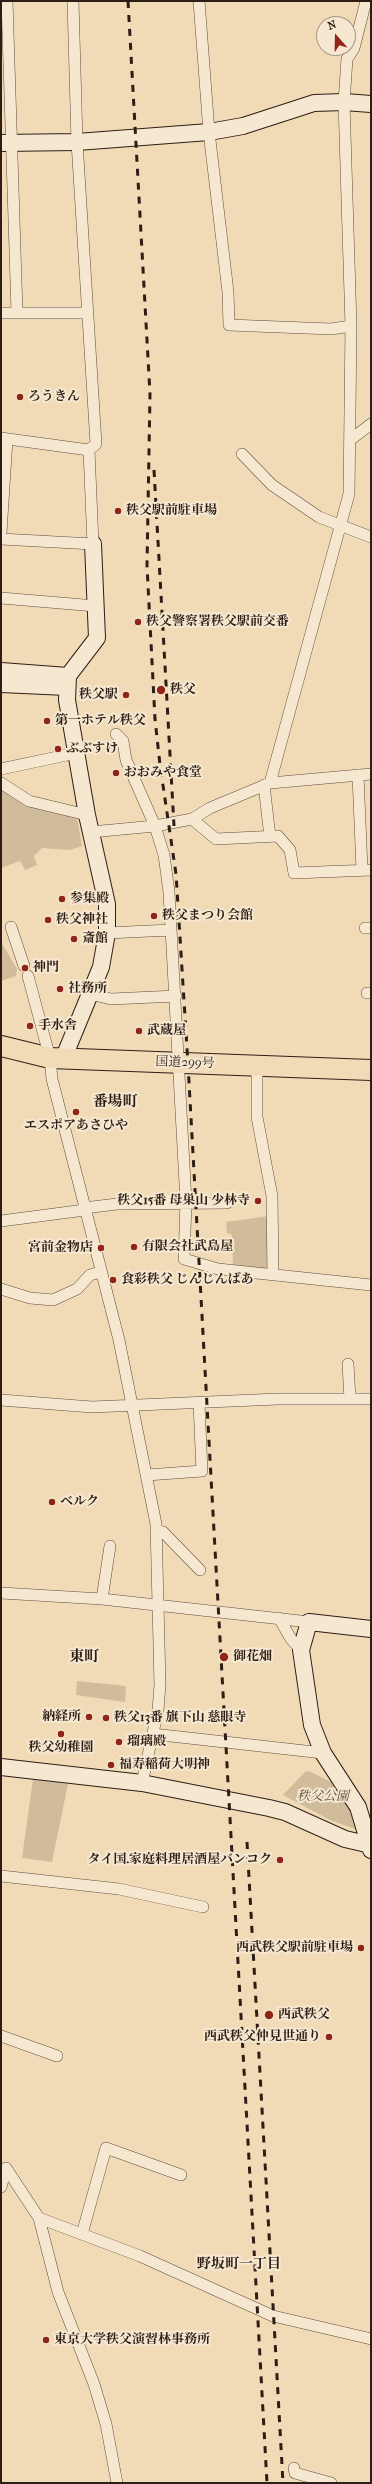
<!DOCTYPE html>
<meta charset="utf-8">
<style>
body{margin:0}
#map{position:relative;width:372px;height:2484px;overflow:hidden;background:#f1dbb7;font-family:"IM FELL French Canon",serif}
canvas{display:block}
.frame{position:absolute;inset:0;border:2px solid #2d1d15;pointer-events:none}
.north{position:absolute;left:316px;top:16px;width:40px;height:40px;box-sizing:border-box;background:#f6e8d0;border:1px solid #a69785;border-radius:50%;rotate:340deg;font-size:11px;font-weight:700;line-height:16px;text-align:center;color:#2d1d15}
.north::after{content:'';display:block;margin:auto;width:14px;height:18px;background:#8f2418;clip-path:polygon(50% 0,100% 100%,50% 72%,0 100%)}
</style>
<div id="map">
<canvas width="372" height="2484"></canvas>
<div class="frame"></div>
<div class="north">N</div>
</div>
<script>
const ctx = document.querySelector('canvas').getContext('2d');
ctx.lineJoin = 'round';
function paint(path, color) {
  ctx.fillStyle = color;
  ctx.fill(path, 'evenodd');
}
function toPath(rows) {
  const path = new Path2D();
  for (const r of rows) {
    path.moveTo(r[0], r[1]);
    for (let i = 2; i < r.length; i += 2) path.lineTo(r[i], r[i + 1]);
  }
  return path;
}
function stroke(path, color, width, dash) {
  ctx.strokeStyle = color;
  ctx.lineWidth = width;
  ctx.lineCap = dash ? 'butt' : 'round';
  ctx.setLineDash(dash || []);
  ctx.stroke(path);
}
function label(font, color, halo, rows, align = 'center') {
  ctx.font = font + ' "IM FELL French Canon","Noto Serif JP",serif';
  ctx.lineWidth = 4;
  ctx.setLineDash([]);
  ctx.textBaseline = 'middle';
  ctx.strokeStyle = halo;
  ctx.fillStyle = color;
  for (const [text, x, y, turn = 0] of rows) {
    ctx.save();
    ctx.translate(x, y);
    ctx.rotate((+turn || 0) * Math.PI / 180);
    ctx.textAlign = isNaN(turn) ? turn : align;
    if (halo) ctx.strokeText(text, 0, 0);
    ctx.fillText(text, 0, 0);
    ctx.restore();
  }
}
paint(toPath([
 [1,786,77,818,82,846,70,850,42,848,34,856,37,865,25,870,20,861,1,868],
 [1,942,17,969,16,976,1,981],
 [269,1216,270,1270,233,1267,232,1235,227,1233,226,1222],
 [77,1681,126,1686,125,1702,76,1695],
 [309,1771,333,1783,339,1789,357,1820,354,1822,357,1826,355,1829,330,1820,283,1795,305,1772],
 [33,1779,68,1784,52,1862,22,1858]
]), '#d0bb9b');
const street = toPath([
 [7,1,17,313],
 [199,1,209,132,228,292,229,325,331,329,351,326],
 [1,313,86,313],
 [1,438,89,450],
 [350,440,371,424],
 [242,454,272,485,319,517,371,537],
 [1,533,7,439],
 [1,539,93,544,89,450,96,444,77,142,73,1],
 [1,598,96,606],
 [116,734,123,741,126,760,155,826,164,855,169,892,186,1202,184,1259,218,1269,371,1285],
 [1,769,76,753],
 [358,775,362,870],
 [1,783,29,801,87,815],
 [270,783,349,494,351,326,344,102,347,59,354,48,366,1],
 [264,785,270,837],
 [192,819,216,839,278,836,290,850,294,873,371,870],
 [91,832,155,826,192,819,210,808,270,783,371,774],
 [11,927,24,966],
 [365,928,371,928],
 [107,933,171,930],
 [28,976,50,1058,52,1079,119,1340,156,1524,160,1685,158,1710,142,1783],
 [367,993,371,993],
 [90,994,111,999,176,996],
 [257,1065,257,1117,272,1196,273,1274],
 [84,1208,117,1204,227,1203],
 [1,1221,85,1210],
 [1,1289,30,1298,53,1300,77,1289,90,1275,100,1272],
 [348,1364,350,1399],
 [1,1400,92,1407,278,1399,371,1399],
 [147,1475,202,1471,199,1403],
 [156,1530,163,1532,200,1570],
 [1,1593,102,1599,309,1622],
 [102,1599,110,1546],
 [279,1618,291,1639,301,1650],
 [153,1734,323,1753],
 [1,1876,119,1889,203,1907],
 [1,2036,57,2056],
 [6,2168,39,2218,58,2292,94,2384,106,2424,117,2483],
 [1,2187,6,2168],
 [39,2218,140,2256,273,2316,371,2339],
 [82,2234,106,2148,181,2175],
 [294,2468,295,2473,331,2483]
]);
const secondary = toPath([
 [1,143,77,142,209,132,243,126,314,103,344,102,371,104],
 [1,671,68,676],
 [1,684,67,687],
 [64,1057,101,967,107,933,107,904,87,815,67,700,68,676,97,638,93,544],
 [371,1629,309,1622,301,1650,312,1725,323,1753,358,1807,371,1850],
 [1,1767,142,1783,269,1808,285,1812,345,1839,371,1845]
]);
const highway = toPath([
 [1,1046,50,1058,371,1070]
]);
stroke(street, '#5e4c3e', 12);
stroke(secondary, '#2d1d15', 18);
stroke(highway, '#2d1d15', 22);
stroke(street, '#f6e8d0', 11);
stroke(secondary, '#f6e8d0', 16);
stroke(highway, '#f1dbb7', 20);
stroke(toPath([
 [128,1,150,394,147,566,155,719,160,765,176,874,188,1064,267,2483],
 [154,470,174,826],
 [247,1842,283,2483]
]), '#2d1d15', 3, [7, 7]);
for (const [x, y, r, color] of [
 [20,397,4,"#8f2418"],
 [118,511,4,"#8f2418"],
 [138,622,4,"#8f2418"],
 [161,690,5,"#8f2418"],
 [126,695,4,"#8f2418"],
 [47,721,4,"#8f2418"],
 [58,749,4,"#8f2418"],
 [116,773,4,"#8f2418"],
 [62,899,4,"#8f2418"],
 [154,916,4,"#8f2418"],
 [48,920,4,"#8f2418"],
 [74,939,4,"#8f2418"],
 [25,968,4,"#8f2418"],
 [60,989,4,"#8f2418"],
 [30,1026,4,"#8f2418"],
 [139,1031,4,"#8f2418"],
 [76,1112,4,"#8f2418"],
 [258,1201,4,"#8f2418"],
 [134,1247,4,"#8f2418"],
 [101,1248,4,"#8f2418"],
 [113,1280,4,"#8f2418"],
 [52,1502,4,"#8f2418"],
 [224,1657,5,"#8f2418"],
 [89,1717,4,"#8f2418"],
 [106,1718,4,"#8f2418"],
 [61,1734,4,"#8f2418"],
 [119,1742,4,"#8f2418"],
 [111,1765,4,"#8f2418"],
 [280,1860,4,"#8f2418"],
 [361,1948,4,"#8f2418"],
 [269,2015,5,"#8f2418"],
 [329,2037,4,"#8f2418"],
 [46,2340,4,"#8f2418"]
]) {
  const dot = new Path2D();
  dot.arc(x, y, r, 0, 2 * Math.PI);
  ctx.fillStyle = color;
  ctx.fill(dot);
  stroke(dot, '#f6e8d0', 1.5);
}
label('bold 13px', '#2d1d15', '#f6e8d0', [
 ["ろうきん",28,397],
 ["秩父駅前駐車場",126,511],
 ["秩父警察署秩父駅前交番",146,622],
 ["秩父",170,690],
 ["秩父駅",118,695,"right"],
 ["第一ホテル秩父",55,721],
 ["ぶぶすけ",66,749],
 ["おおみや食堂",124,773],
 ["参集殿",70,899],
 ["秩父まつり会館",162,916],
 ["秩父神社",56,920],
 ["斎館",82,939],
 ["神門",33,968],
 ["社務所",68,989],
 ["手水舎",38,1026],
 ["武蔵屋",147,1031],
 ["エスポアあさひや",76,1126,"center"],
 ["秩父15番 母巣山 少林寺",250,1201,"right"],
 ["有限会社武島屋",142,1247],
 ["宮前金物店",93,1248,"right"],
 ["食彩秩父 じんじんばあ",121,1280],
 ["ベルク",60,1502],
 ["御花畑",233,1657],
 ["納経所",81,1717,"right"],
 ["秩父13番 旗下山 慈眼寺",114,1718],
 ["瑠璃殿",127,1742],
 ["秩父幼稚園",61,1748,"center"],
 ["福寿稲荷大明神",119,1765],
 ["タイ国.家庭料理居酒屋バンコク",272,1860,"right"],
 ["西武秩父駅前駐車場",353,1948,"right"],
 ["西武秩父",278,2015],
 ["西武秩父仲見世通り",321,2037,"right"],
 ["東京大学秩父演習林事務所",54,2340]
], 'left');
label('13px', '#2d1d15', '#f6e8d0', [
 ["国道299号",185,1063,2]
]);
label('italic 13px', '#5e4c3d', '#f6e8d0', [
 ["秩父公園",323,1797]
]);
label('bold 14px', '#2d1d15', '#f6e8d0', [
 ["野坂町一丁目",239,2265]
]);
label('bold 15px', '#2d1d15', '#f6e8d0', [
 ["番場町",115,1102],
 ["東町",84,1657]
]);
</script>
